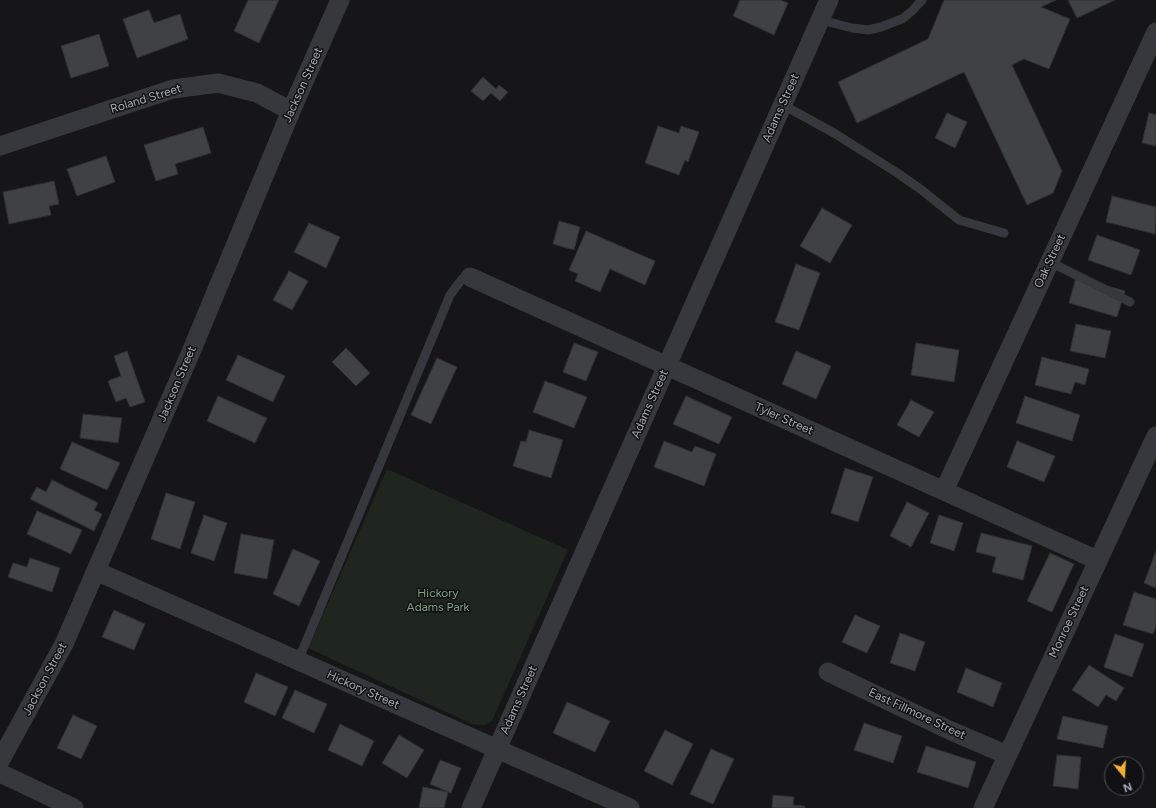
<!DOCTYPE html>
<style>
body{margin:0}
#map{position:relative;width:1156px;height:808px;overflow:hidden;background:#161618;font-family:Figtree,sans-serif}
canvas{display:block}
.north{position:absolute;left:1104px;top:756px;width:40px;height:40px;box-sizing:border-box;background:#111113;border:1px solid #4d4f55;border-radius:50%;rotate:162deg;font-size:11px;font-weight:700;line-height:16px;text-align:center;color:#a8adb8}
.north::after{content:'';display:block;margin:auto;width:14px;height:18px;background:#f2b134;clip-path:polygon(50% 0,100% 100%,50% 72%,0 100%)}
</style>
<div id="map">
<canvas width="1156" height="808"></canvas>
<div class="north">N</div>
</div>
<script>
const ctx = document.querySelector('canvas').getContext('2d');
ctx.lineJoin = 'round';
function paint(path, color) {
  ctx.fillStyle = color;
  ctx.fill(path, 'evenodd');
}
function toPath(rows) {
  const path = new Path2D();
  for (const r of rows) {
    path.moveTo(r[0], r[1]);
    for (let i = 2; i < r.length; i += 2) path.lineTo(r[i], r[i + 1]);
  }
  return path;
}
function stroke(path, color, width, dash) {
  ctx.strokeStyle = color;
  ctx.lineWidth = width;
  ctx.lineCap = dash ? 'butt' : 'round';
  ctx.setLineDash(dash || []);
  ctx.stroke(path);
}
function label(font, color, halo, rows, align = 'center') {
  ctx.font = font + ' Figtree,sans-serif';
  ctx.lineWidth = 3;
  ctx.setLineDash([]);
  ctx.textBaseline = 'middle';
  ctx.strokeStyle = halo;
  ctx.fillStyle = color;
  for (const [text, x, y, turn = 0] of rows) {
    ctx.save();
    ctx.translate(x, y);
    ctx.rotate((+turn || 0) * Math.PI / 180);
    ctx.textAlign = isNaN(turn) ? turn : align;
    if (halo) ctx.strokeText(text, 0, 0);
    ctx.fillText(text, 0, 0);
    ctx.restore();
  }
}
paint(toPath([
 [387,469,568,550,492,721,485,725,472,724,308,648]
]), '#1e261f');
const building = toPath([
 [248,0,279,0,259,43,234,31,248,0],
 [740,0,780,0,788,3,774,35,733,16,740,0],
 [944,0,1056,0,1041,7,1070,19,1049,69,1024,59,1012,65,1062,171,1053,193,1027,205,964,72,857,123,838,82,928,39,944,0],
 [1068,0,1115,0,1077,18,1068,0],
 [149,10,154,23,180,14,188,39,137,58,123,19,149,10],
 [99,34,109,66,71,78,61,46,99,34],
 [483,77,496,89,499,85,508,92,500,101,491,93,483,101,471,91,483,77],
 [947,113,967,122,955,148,935,138,947,113],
 [1149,113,1156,115,1156,146,1142,143,1149,113],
 [658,126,679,133,681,126,699,132,688,162,685,160,679,175,645,163,658,126],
 [203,127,211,153,175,164,178,174,156,181,144,145,203,127],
 [106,156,115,182,77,196,67,169,106,156],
 [54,181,59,204,49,206,51,215,9,224,3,192,54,181],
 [1112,196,1156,207,1155,234,1106,222,1112,196],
 [822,208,852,225,830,263,800,246,822,208],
 [559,221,580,227,574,250,553,244,559,221],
 [309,223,340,237,326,268,294,252,309,223],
 [586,231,655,261,645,285,610,269,600,292,575,281,578,274,569,270,586,231],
 [1097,235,1140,250,1131,275,1088,260,1097,235],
 [796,264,820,273,799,330,775,322,796,264],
 [289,271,308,281,292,310,273,300,289,271],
 [1076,277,1125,291,1117,317,1069,303,1076,277],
 [1076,324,1111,331,1105,358,1070,351,1076,324],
 [574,343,598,352,586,381,563,372,574,343],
 [916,343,959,350,954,382,911,375,916,343],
 [346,348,370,373,356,386,332,362,346,348],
 [127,351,145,402,130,407,126,398,116,402,108,381,121,376,114,356,127,351],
 [796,351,831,366,816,399,782,384,796,351],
 [238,355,285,376,273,402,226,380,238,355],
 [1042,357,1089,369,1085,385,1075,382,1071,394,1035,385,1042,357],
 [437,358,457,367,431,424,411,415,437,358],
 [545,381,587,397,574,428,533,412,545,381],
 [218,396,267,418,255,443,207,421,218,396],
 [686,396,732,417,719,444,673,424,686,396],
 [1025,396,1080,415,1072,441,1016,423,1025,396],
 [911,400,934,412,919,437,897,425,911,400],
 [83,414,122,418,118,443,80,438,83,414],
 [529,430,563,440,551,478,513,466,521,441,526,442,529,430],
 [664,441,692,452,695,446,716,454,704,486,654,467,664,441],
 [1017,441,1055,456,1044,482,1007,467,1017,441],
 [72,442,120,463,107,490,60,469,72,442],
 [845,468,873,477,858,522,831,513,845,468],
 [52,480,98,503,94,510,102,514,94,531,30,499,37,487,46,492,52,480],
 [166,493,195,502,180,549,151,539,166,493],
 [907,502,929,513,911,547,890,536,907,502],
 [37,511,82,530,71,554,27,534,37,511],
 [204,515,227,523,214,561,191,553,204,515],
 [939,515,963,523,954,551,930,543,939,515],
 [981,533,1032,546,1023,580,992,572,996,557,976,552,981,533],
 [241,534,274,540,267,579,234,573,241,534],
 [293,549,320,561,299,606,273,594,293,549],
 [1156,551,1156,588,1144,583,1156,551],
 [1050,553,1074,564,1052,612,1027,601,1050,553],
 [30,558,60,568,52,592,8,577,13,563,27,567,30,558],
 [1134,592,1156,599,1156,627,1153,634,1123,625,1134,592],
 [114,610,145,624,134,650,102,637,114,610],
 [855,615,880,626,867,653,842,642,855,615],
 [900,633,925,642,915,671,890,663,900,633],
 [1115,634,1144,644,1132,677,1104,667,1115,634],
 [1089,665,1124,688,1116,701,1106,695,1098,707,1072,690,1089,665],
 [966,668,1002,683,993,707,957,692,966,668],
 [256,673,288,687,275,716,244,702,256,673],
 [295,690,327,704,314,733,282,718,295,690],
 [567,702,610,721,595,752,553,733,567,702],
 [73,715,97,726,81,759,57,748,73,715],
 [1063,716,1108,726,1103,748,1057,739,1063,716],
 [864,723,902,736,893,763,854,750,864,723],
 [340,724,374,741,362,766,328,750,340,724],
 [665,730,693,744,672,785,644,771,665,730],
 [399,735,424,750,407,778,382,763,399,735],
 [926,746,976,762,968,788,917,772,926,746],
 [711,749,734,759,713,804,690,794,711,749],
 [1057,755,1081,757,1078,789,1053,786,1057,755],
 [440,760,461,768,451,793,430,784,440,760],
 [423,787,448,792,444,808,419,808,423,787],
 [773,795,794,797,793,805,805,806,805,808,772,808,773,795]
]);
paint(building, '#404145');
stroke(building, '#303034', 1);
stroke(toPath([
 [821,20,852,28,868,30,881,27,902,19,912,11,922,0],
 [783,105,834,133,899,174,923,191,959,220,1004,233],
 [1050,262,1130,302],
 [298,661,450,295,462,279,470,277]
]), '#37383d', 9);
stroke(toPath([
 [0,146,173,89,218,83,257,93,291,111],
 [470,277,1097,560],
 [944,491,1156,32],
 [96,571,630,808],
 [828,672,949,730,1007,755],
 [0,761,64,644,191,352,291,111,340,0],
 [0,773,74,808],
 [471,808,829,0],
 [983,808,1156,436]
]), '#37383d', 19);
label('12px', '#a8adb8', '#111113', [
 ["Jackson Street",303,85,-66],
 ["Roland Street",146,99,-17],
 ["Adams Street",781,108,-66],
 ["Oak Street",1050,261,-65],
 ["Jackson Street",177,384,-67],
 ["Adams Street",650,404,-66],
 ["Tyler Street",784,419,24],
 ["Monroe Street",1069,622,-65],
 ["Jackson Street",45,679,-62],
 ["Hickory Street",363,690,24],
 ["Adams Street",519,700,-66],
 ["East Fillmore Street",917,714,25]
]);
label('12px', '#7fa381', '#111113', [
 ["Hickory",438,593],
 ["Adams Park",438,607]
]);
</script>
